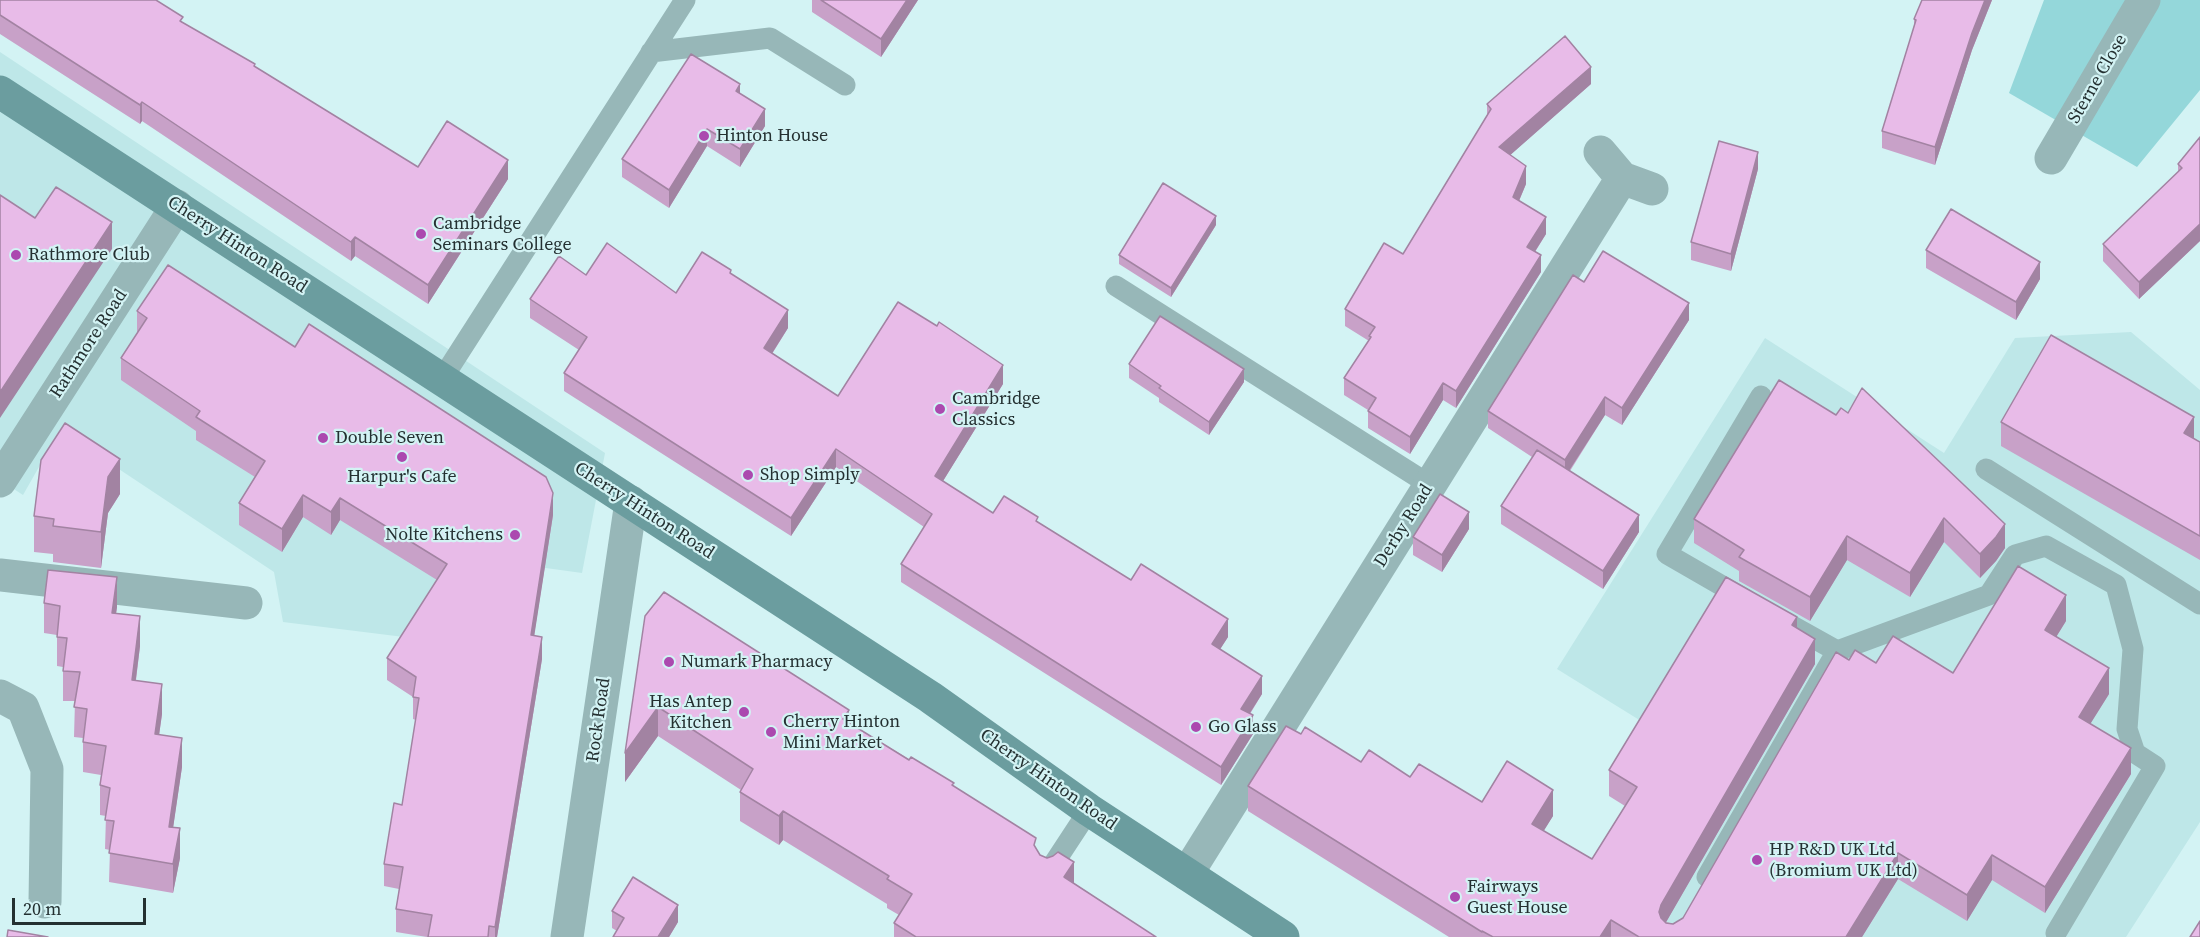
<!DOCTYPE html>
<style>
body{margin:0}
#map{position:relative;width:2200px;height:937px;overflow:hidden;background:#d3f3f4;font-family:"Source Serif 4",serif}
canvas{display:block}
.scale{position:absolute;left:12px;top:898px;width:134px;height:27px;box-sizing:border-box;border:3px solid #243031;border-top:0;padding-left:8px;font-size:18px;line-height:21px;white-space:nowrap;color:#243031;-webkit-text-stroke:4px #d3f3f4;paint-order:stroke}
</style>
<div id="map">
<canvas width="2200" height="937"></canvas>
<div class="scale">20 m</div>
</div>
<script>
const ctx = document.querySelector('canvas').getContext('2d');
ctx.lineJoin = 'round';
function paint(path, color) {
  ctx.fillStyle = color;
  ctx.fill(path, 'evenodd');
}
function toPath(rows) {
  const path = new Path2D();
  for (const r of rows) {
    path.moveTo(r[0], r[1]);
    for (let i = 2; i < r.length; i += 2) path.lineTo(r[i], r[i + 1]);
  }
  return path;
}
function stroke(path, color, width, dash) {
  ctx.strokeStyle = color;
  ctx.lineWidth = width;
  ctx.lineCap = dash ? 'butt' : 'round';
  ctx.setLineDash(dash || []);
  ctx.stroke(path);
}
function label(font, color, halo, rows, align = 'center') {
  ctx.font = font + ' "Source Serif 4",serif';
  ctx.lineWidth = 4.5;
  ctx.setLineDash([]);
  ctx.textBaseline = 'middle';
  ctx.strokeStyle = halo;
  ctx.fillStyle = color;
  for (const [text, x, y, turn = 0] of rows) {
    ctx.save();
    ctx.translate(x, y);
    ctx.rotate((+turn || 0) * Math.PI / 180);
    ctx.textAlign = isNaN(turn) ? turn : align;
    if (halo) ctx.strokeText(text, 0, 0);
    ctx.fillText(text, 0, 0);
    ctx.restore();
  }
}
paint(toPath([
 [0,52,605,453,582,573,466,557,412,638,283,622,274,572,60,430,23,495,0,480],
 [2131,332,2200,390,2200,822,2126,937,1626,937,1725,773,1557,669,1765,338,1944,453,2015,338]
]), '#bee7e8');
paint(toPath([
 [2044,0,2200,0,2200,90,2137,167,2009,93]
]), '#94d7da');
stroke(toPath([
 [651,52,770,38,845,85],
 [1116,286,1430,485],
 [442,379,685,0],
 [1986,469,2200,604],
 [1745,599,1667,554,1761,396],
 [1837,651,1989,595,2015,555,2046,546,2116,585,2133,649,2127,729,2135,753,2155,766,2056,933],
 [1047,874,1089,810],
 [1707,877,1837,651,1785,622]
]), '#97b7b8', 21);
stroke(toPath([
 [1600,152,1622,178,1652,189],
 [2051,158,2144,0],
 [0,481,177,206],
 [0,575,246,603],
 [0,696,23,708,47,769,45,902],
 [1187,874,1622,178],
 [567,937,631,502]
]), '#97b7b8', 33);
stroke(toPath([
 [0,92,930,697,1089,810,1283,937]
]), '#6b9d9f', 33);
paint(toPath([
 [0,0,183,23,418,167,508,179,428,304,355,256,351,261,142,121,140,124,0,34],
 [812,0,918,0,881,57,812,12],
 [1922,0,1992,0,1972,50,1935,165,1882,148,1882,131,1914,26,1914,19],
 [1591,84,1510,155,1526,184,1519,201,1546,234,1535,252,1541,272,1456,408,1443,400,1410,454,1368,428,1368,410,1344,395,1344,378,1369,341,1345,326,1345,309,1403,254,1487,117,1487,104],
 [740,93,765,126,740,167,707,146,669,208,622,177,622,159],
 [2200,137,2200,241,2139,299,2103,261,2103,244,2178,172,2178,164],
 [1758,169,1731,271,1691,260,1691,242],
 [1216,225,1171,297,1119,264,1119,255],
 [1926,250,2040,279,2016,320,1926,268],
 [731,274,788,328,772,354,838,396,1003,384,943,481,993,513,1038,522,1131,580,1228,637,1220,649,1262,694,1250,714,1253,734,1221,785,901,582,901,564,924,527,836,467,791,536,564,391,564,373,579,350,530,318,530,299,676,293],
 [1584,282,1689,320,1622,425,1605,415,1570,471,1639,532,1603,589,1501,524,1501,506,1532,457,1488,428,1488,411],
 [137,311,553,515,534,635,542,659,497,937,427,937,396,932,396,909,399,889,384,886,384,864,402,805,416,720,413,719,413,697,387,680,387,658,437,580,340,520,331,535,303,517,282,552,239,525,239,503,255,477,196,440,196,431,121,380,121,358,137,333],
 [1129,364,1244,382,1209,435,1159,402,1159,398,1129,378],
 [1779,380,2005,548,1996,561,1980,578,1944,542,1910,597,1847,560,1810,621,1739,581,1739,571,1694,543,1694,519],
 [2001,422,2194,438,2200,442,2200,560,2001,446],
 [120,494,108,513,101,568,53,562,53,554,34,552,34,516],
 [1469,529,1442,572,1413,555,1413,537],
 [44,603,117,607,116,613,140,646,136,680,162,714,159,735,182,767,173,827,180,858,173,893,109,882,110,850,105,849,106,816,100,815,100,785,101,775,83,772,83,738,74,737,75,701,63,701,63,667,57,666,57,635,44,633],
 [645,616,849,723,954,786,1036,849,1040,855,1074,883,1156,937,894,937,894,923,899,915,887,908,887,904,783,840,779,845,740,821,740,792,741,790,658,736,625,782],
 [2066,621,2056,637,2109,694,2090,724,2131,774,2045,913,1992,880,1967,921,1898,879,1862,937,1449,937,1248,811,1248,786,1301,734,1361,762,1410,777,1482,802,1553,816,1543,831,1592,859,1625,806,1609,796,1609,770,1797,628,1815,664,1666,922,1673,924,1683,918,1849,660,1953,673],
 [612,911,678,922,669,937,613,937,617,931,612,928]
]), '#c8a1c8');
paint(toPath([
 [907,0,918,0,881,57,881,39],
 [1985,0,1992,0,1972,50,1935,165,1935,147,1972,33],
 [1591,67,1591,84,1499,165,1499,147],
 [740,84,740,102,736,91],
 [142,102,142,121,140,124,140,105],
 [765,109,765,126,740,167,740,149],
 [707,129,707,146,669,208,669,190],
 [1758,152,1758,169,1731,271,1731,254],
 [508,160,508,179,428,304,428,285],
 [1526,166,1526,184,1513,215,1513,197],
 [1216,216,1216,225,1171,297,1171,288],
 [1546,217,1546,234,1527,264,1527,247],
 [112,222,112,249,0,418,0,392],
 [2200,224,2200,241,2139,299,2139,282],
 [355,237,355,256,351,261,351,242],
 [1541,255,1541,272,1456,408,1456,391],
 [2040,262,2040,279,2016,320,2016,302],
 [1689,303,1689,320,1622,425,1622,408],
 [788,310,788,328,764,366,764,348],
 [1003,365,1003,384,935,494,935,476],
 [1244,369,1244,382,1209,435,1209,422],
 [1443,383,1443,400,1410,454,1410,437],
 [1605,397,1605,415,1565,477,1565,460],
 [2194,417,2194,441,2184,433],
 [836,449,836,467,791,536,791,518],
 [120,459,120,494,108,513,101,568,101,532,108,477],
 [553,493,553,515,531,657,531,635],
 [303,495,303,517,282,552,282,529],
 [340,498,340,520,331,535,331,512],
 [1469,512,1469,529,1442,572,1442,555],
 [1639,515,1639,532,1603,589,1603,571],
 [1944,518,1944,542,1910,597,1910,573],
 [2005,524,2005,548,1996,561,1980,578,1980,554],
 [1847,536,1847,560,1810,621,1810,597],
 [117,577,117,607,112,642,112,613],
 [2066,595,2066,621,2045,655,2045,630],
 [140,616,140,646,132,710,132,680],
 [1797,617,1797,643,1792,625],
 [1228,619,1228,637,1212,662,1212,644],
 [542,637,542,659,497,937,495,937,495,927],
 [1815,639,1815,664,1661,931,1659,912,1661,905],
 [2109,668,2109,694,2079,742,2079,717],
 [1262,676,1262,694,1241,727,1241,709],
 [162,684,162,714,155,764,155,734],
 [658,707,658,736,625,782,625,753],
 [849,710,849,739,843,719],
 [1253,715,1253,734,1221,785,1221,767],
 [182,738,182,767,169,856,169,827],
 [2131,748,2131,774,2045,913,2045,887],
 [1553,790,1553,816,1532,850,1532,824],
 [783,811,783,840,779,845,779,816],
 [180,828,180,858,173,893,173,864],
 [1898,853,1898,879,1862,937,1846,937],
 [1992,855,1992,880,1967,921,1967,895],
 [1074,862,1074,891,1064,877],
 [678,905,678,922,669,937,658,937],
 [1611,920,1611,937,1600,937]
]), '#a283a2');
const building = toPath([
 [0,0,156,0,183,17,180,21,255,64,254,66,418,167,447,121,508,160,428,285,355,237,351,242,142,102,140,105,0,15,0,0],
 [821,0,907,0,881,39,821,0],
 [1922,0,1985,0,1972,33,1935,147,1882,131,1916,20,1914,19,1922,0],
 [1565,36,1591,67,1499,147,1526,166,1513,197,1546,217,1527,247,1541,255,1456,391,1443,383,1410,437,1368,411,1376,398,1344,378,1371,337,1369,336,1375,327,1345,309,1384,243,1403,254,1491,109,1487,104,1565,36],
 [691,54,740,84,736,91,765,109,740,149,707,129,669,190,622,159,691,54],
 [2200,137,2200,224,2139,282,2103,244,2182,168,2178,164,2200,137],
 [1719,141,1758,152,1731,254,1691,242,1719,141],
 [1163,183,1216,216,1171,288,1119,255,1163,183],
 [56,187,112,222,0,392,0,195,35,218,56,187],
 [1951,209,2040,262,2016,302,1926,250,1951,209],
 [607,243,676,293,702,252,731,270,730,273,788,310,764,348,838,396,898,302,937,326,939,322,1003,365,935,476,993,513,1004,496,1038,517,1036,521,1131,580,1141,564,1228,619,1212,644,1262,676,1241,709,1253,715,1221,767,901,564,932,514,836,449,791,518,564,373,587,337,530,299,559,256,586,275,607,243],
 [1603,251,1689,303,1622,408,1605,397,1565,460,1488,411,1573,275,1584,282,1603,251],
 [168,265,295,347,309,324,546,477,553,493,531,635,542,637,495,927,489,926,488,937,428,937,432,915,396,909,403,867,384,864,394,803,402,805,419,698,413,697,416,677,387,658,447,564,340,498,331,512,303,495,282,529,239,503,265,461,196,417,200,411,121,358,147,318,137,311,168,265],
 [1160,316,1244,369,1209,422,1159,388,1161,386,1129,364,1160,316],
 [2051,335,2194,417,2184,433,2200,442,2200,536,2001,422,2051,335],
 [1779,380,1836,415,1841,408,1848,413,1862,388,2005,524,1996,537,1980,554,1944,518,1910,573,1847,536,1810,597,1739,557,1744,550,1694,519,1779,380],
 [65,423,120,459,108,477,101,532,53,526,54,519,34,516,41,460,65,423],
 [1537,450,1639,515,1603,571,1501,506,1537,450],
 [1440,494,1469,512,1442,555,1413,537,1440,494],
 [2018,566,2066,595,2045,630,2109,668,2079,717,2131,748,2045,887,1992,855,1967,895,1898,853,1846,937,1639,937,1611,920,1600,937,1493,937,1482,931,1482,932,1248,786,1286,726,1301,734,1305,727,1361,762,1369,750,1410,777,1419,764,1482,802,1507,761,1553,790,1532,824,1592,859,1637,787,1609,770,1726,577,1797,617,1792,625,1815,639,1661,905,1659,912,1661,918,1666,923,1673,924,1683,918,1836,652,1849,660,1855,650,1876,663,1893,636,1953,673,2018,566],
 [48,570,117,577,112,613,140,616,132,680,162,684,155,734,182,738,169,827,180,828,173,864,109,853,114,821,105,820,110,788,100,785,106,746,83,742,87,709,74,707,80,672,63,671,67,638,57,637,60,606,44,603,48,570],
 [664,592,849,710,843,719,909,760,911,757,954,783,952,785,1036,838,1034,845,1040,855,1047,858,1053,856,1058,852,1074,862,1064,877,1156,937,916,937,894,923,912,894,887,879,889,876,783,811,779,816,740,792,753,769,658,707,625,753,645,616,664,592],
 [633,877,678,905,658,937,613,937,624,918,612,911,633,877],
 [2200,921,2200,937,2190,937,2200,921],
 [8,930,48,937,7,937,8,930]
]);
paint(building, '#e8bbe8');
stroke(building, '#a283a2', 1.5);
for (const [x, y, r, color] of [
 [704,136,6,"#ab49af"],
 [421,234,6,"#ab49af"],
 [16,255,6,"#ab49af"],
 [940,409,6,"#ab49af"],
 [323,438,6,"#ab49af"],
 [402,457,6,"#ab49af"],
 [748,475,6,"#ab49af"],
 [515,535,6,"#ab49af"],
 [669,662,6,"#ab49af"],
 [744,712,6,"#ab49af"],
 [1196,727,6,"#ab49af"],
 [771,732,6,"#ab49af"],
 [1757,860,6,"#ab49af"],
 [1455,897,6,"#ab49af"]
]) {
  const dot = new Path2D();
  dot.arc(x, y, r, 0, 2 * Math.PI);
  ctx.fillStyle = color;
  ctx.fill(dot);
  stroke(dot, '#d3f3f4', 2);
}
label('18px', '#243031', '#d3f3f4', [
 ["Sterne Close",2098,79,-60],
 ["Cherry Hinton Road",237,245,33],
 ["Rathmore Road",89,344,-57],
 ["Cherry Hinton Road",644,511,33],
 ["Derby Road",1404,526,-58],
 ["Rock Road",599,720,-82],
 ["Cherry Hinton Road",1048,780,35]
]);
label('18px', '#243031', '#d3f3f4', [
 ["Hinton House",716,136],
 ["Cambridge",433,224],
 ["Seminars College",433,245],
 ["Rathmore Club",28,255],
 ["Cambridge",952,399],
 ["Classics",952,420],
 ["Double Seven",335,438],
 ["Shop Simply",760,475],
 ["Harpur's Cafe",402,477,"center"],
 ["Nolte Kitchens",503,535,"right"],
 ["Numark Pharmacy",681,662],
 ["Has Antep",732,702,"right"],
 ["Kitchen",732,723,"right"],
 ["Cherry Hinton",783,722],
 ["Mini Market",783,743],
 ["Go Glass",1208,727],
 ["HP R&D UK Ltd",1769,850],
 ["(Bromium UK Ltd)",1769,871],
 ["Fairways",1467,887],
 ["Guest House",1467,908]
], 'left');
</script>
